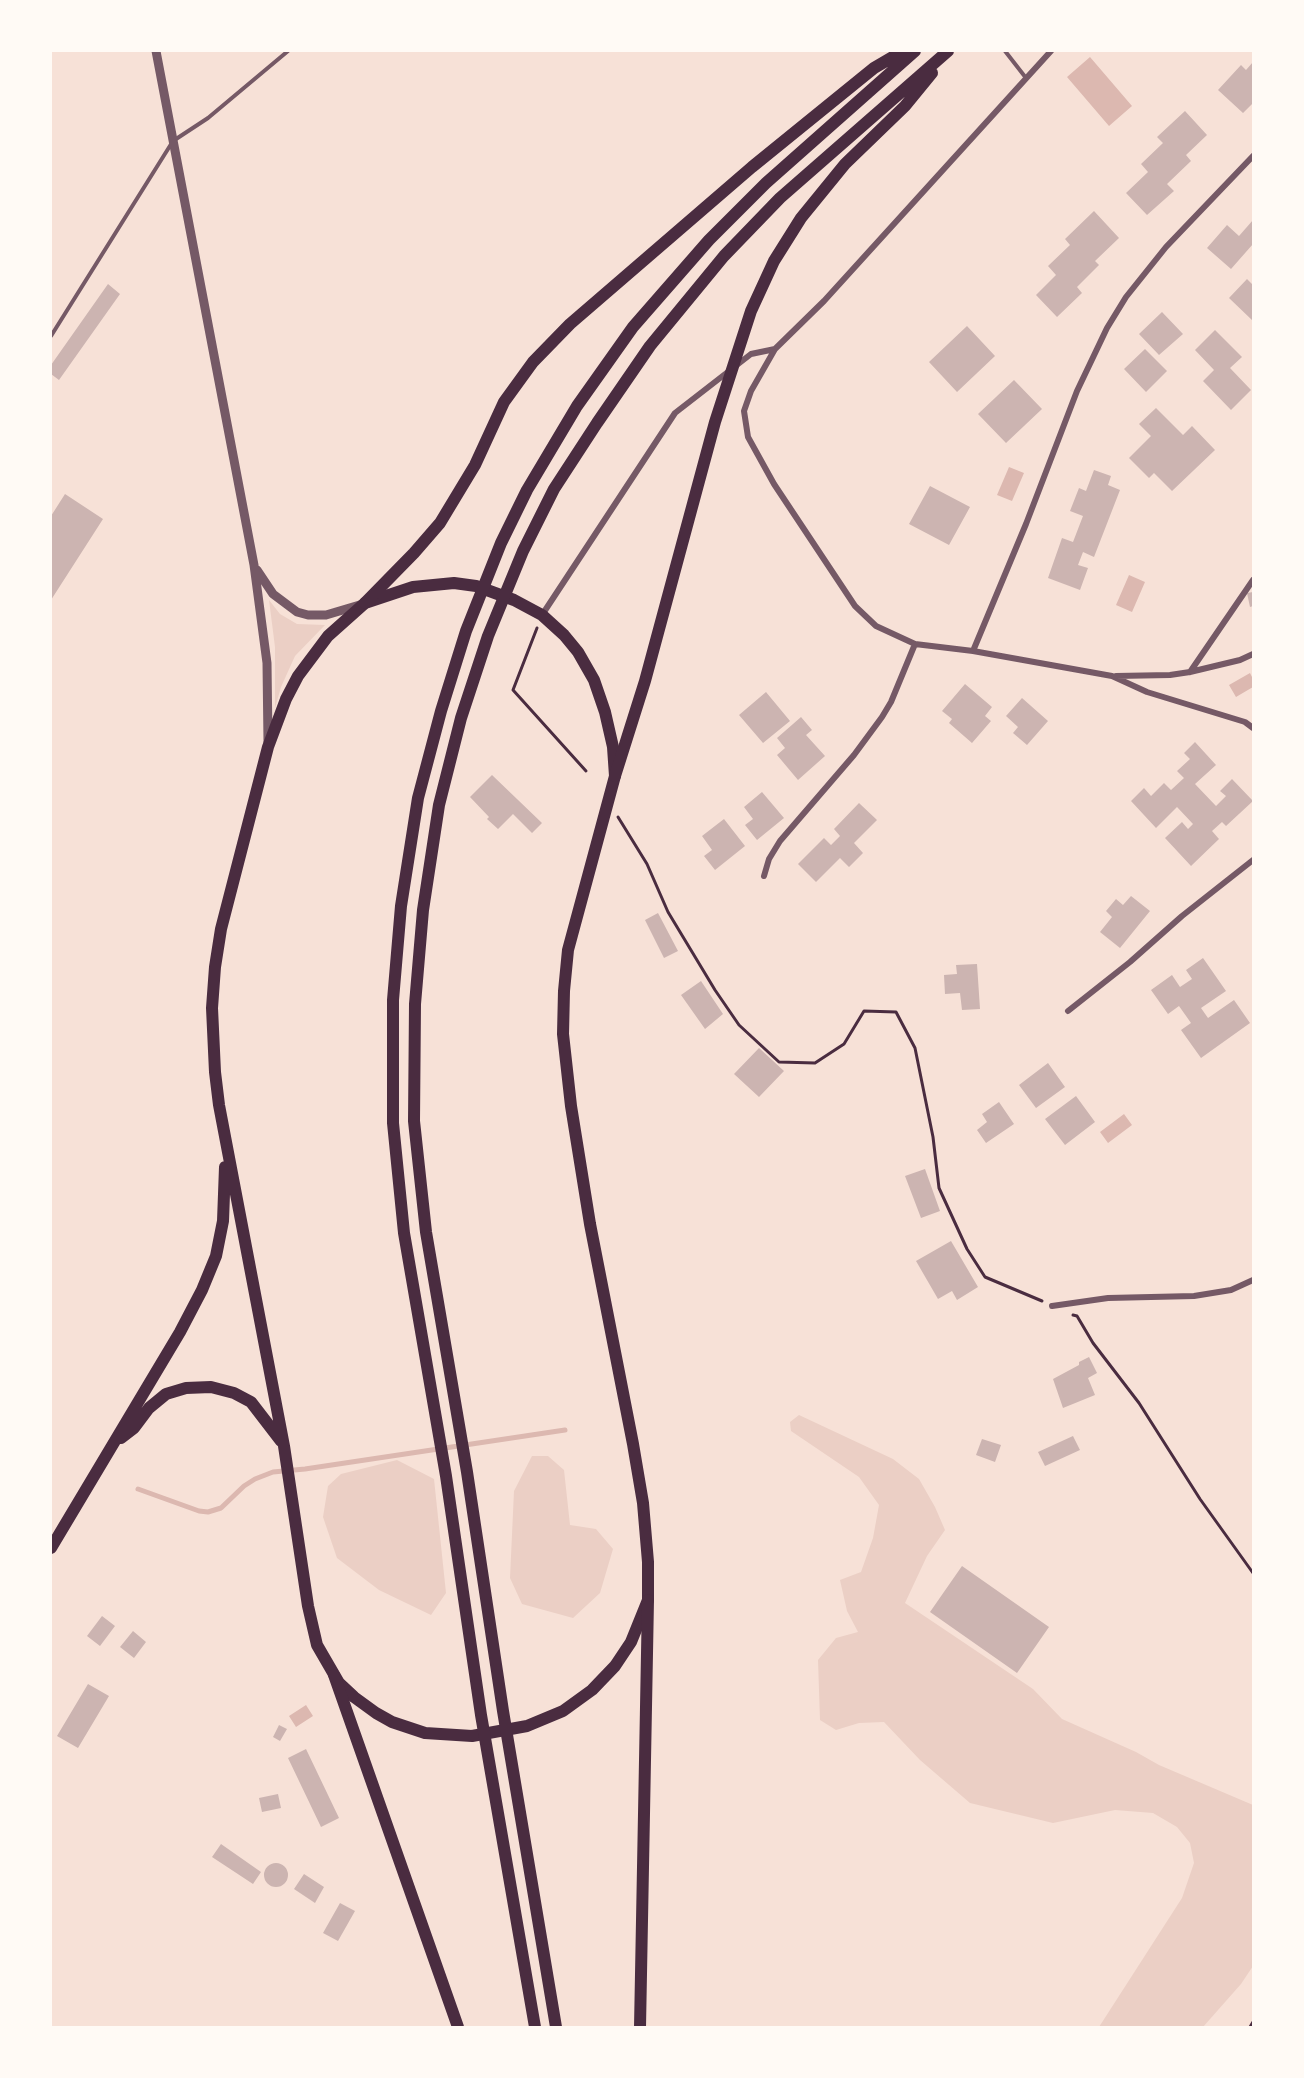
<!DOCTYPE html>
<style>
body{margin:0}
#map{position:relative;width:1304px;height:2078px;overflow:hidden;background:#f7e1d7;font-family:"Open Sans",sans-serif}
canvas{display:block}
.frame{position:absolute;inset:0;border:52px solid #fffaf5;pointer-events:none}
</style>
<div id="map">
<canvas width="1304" height="2078"></canvas>
<div class="frame"></div>
</div>
<script>
const ctx = document.querySelector('canvas').getContext('2d');
ctx.lineJoin = 'round';
function paint(path, color) {
  ctx.fillStyle = color;
  ctx.fill(path, 'evenodd');
}
function toPath(rows) {
  const path = new Path2D();
  for (const r of rows) {
    if (r.length === 3) {
      path.moveTo(r[0] + r[2], r[1]);
      path.arc(r[0], r[1], r[2], 0, 2 * Math.PI);
      continue;
    }
    path.moveTo(r[0], r[1]);
    for (let i = 2; i < r.length; i += 2) path.lineTo(r[i], r[i + 1]);
  }
  return path;
}
function stroke(path, color, width, dash) {
  ctx.strokeStyle = color;
  ctx.lineWidth = width;
  ctx.lineCap = dash ? 'butt' : 'round';
  ctx.setLineDash(dash || []);
  ctx.stroke(path);
}
paint(toPath([
 [269,600,280,614,297,624,325,625,295,656,281,687,275,708,275,647],
 [799,1415,893,1459,919,1479,935,1507,945,1530,927,1556,905,1603,1033,1689,1062,1719,1136,1752,1159,1765,1253,1805,1253,1966,1241,1984,1203,2027,1099,2027,1182,1898,1194,1863,1190,1843,1177,1827,1153,1813,1115,1810,1053,1823,970,1803,920,1760,884,1722,859,1723,836,1730,820,1720,818,1660,836,1638,858,1632,847,1611,840,1580,861,1572,873,1538,879,1505,859,1477,791,1431,790,1422],
 [532,1456,548,1456,564,1470,570,1525,596,1529,613,1549,600,1593,573,1618,522,1604,510,1578,514,1491],
 [397,1460,434,1479,446,1593,431,1615,379,1590,337,1558,323,1517,328,1486,341,1474]
]), '#ebcfc5');
paint(toPath([
 [1090,57,1132,106,1109,126,1067,77],
 [1009,467,1024,473,1012,501,997,495],
 [1129,575,1145,582,1132,612,1116,605],
 [1250,673,1253,679,1253,687,1236,697,1229,685],
 [1124,1114,1132,1125,1108,1143,1100,1132],
 [306,1705,313,1716,296,1727,289,1716]
]), '#dcb8b0');
stroke(toPath([
 [138,1489,199,1511,208,1512,221,1508,244,1486,255,1479,273,1472,305,1469,565,1430]
]), '#dcb8b0', 5);
paint(toPath([
 [1253,62,1253,103,1243,113,1218,90,1241,65,1246,70],
 [1185,111,1207,135,1186,155,1191,161,1167,184,1174,191,1147,215,1126,193,1148,172,1141,164,1163,143,1157,137],
 [1094,211,1119,238,1095,261,1099,265,1077,287,1082,293,1057,317,1036,295,1056,275,1048,266,1070,245,1065,239],
 [1253,220,1253,244,1231,269,1207,248,1227,225,1239,236],
 [1247,279,1253,285,1253,321,1229,298],
 [108,284,120,294,59,380,51,374,51,365],
 [1162,312,1183,334,1159,355,1139,334],
 [967,326,995,356,957,392,929,362],
 [1215,330,1242,357,1230,368,1251,390,1231,410,1203,381,1214,370,1195,350],
 [1145,349,1167,371,1146,392,1124,369],
 [1014,380,1042,409,1006,443,978,414],
 [1156,408,1183,435,1192,426,1215,450,1172,491,1154,473,1149,478,1129,458,1151,436,1139,424],
 [1094,470,1111,476,1108,485,1120,490,1094,557,1083,552,1078,565,1088,568,1080,590,1048,578,1062,538,1073,542,1083,516,1070,511,1079,488,1086,491],
 [930,486,970,507,949,545,909,524],
 [65,494,103,519,51,600,51,516],
 [1253,592,1253,606,1250,607,1247,593],
 [965,684,992,707,985,716,991,721,972,743,949,723,952,719,942,711],
 [766,692,790,721,763,743,739,715],
 [1022,698,1048,721,1027,745,1013,733,1018,727,1006,716],
 [801,717,812,730,806,735,825,756,798,780,777,755,785,748,777,738],
 [1195,742,1216,765,1195,784,1216,806,1226,796,1220,791,1232,779,1253,801,1226,826,1222,822,1212,831,1219,839,1191,866,1165,838,1182,822,1188,829,1193,824,1177,807,1156,828,1131,801,1144,788,1151,796,1164,783,1171,790,1184,778,1177,771,1190,759,1184,753],
 [492,775,542,823,532,833,513,814,498,829,487,819,489,817,470,797],
 [762,792,784,818,757,840,745,825,753,819,744,807],
 [859,803,877,820,854,843,863,853,849,867,840,858,816,882,798,864,824,838,831,845,840,836,834,829],
 [724,819,745,846,715,870,704,856,712,850,702,836],
 [1131,896,1150,911,1120,948,1100,932,1112,917,1106,911,1116,899,1123,905],
 [658,913,678,951,664,958,645,920],
 [1203,958,1226,991,1201,1008,1208,1018,1234,1000,1250,1023,1201,1058,1181,1030,1191,1023,1179,1006,1168,1014,1151,990,1172,975,1180,987,1192,979,1186,970],
 [977,964,980,1009,962,1010,960,993,945,994,944,975,957,974,956,965],
 [701,981,723,1014,705,1029,681,995],
 [759,1048,784,1071,759,1097,734,1074],
 [1048,1063,1065,1087,1036,1108,1019,1085],
 [1076,1096,1095,1122,1065,1145,1045,1119],
 [999,1102,1014,1124,986,1143,977,1130,987,1122,982,1114],
 [925,1169,940,1211,921,1218,905,1176],
 [951,1241,978,1287,957,1300,952,1291,938,1299,916,1261],
 [1089,1357,1097,1373,1088,1378,1095,1395,1063,1408,1053,1379,1079,1365,1079,1362],
 [1073,1436,1080,1450,1045,1466,1038,1452],
 [982,1439,1001,1445,995,1462,976,1455],
 [962,1566,1049,1627,1017,1673,930,1612],
 [102,1616,115,1626,100,1646,87,1636],
 [133,1631,146,1642,134,1658,120,1647],
 [88,1684,109,1696,78,1748,57,1736],
 [279,1725,287,1729,280,1741,273,1737],
 [306,1749,339,1818,321,1827,288,1758],
 [278,1794,281,1808,262,1812,259,1798],
 [221,1844,261,1872,253,1884,212,1857],
 [276,1875,12],
 [304,1874,324,1887,315,1903,294,1889],
 [340,1903,355,1911,338,1941,323,1933]
]), '#ccb4b1');
stroke(toPath([
 [537,628,513,690,586,771],
 [618,817,647,864,668,912,715,990,739,1025,779,1062,815,1063,844,1044,864,1011,896,1012,915,1048,933,1137,939,1188,967,1249,985,1277,1042,1301],
 [1073,1315,1077,1316,1093,1343,1139,1403,1200,1499,1253,1573],
 [1250,2027,1253,2022]
]), '#4a2c40', 3);
stroke(toPath([
 [1005,51,1026,78],
 [51,336,173,141,208,118,288,51]
]), '#755966', 4);
stroke(toPath([
 [775,349,751,391,744,411,748,437,774,484,855,606,876,626,915,644,973,651,1112,676,1147,692,1245,722,1253,728],
 [542,615,675,413,751,354,775,349,824,301,1051,51],
 [973,651,1026,524,1077,391,1107,328,1126,297,1166,247,1253,156],
 [1190,672,1253,580],
 [1116,676,1170,675,1190,672,1240,660,1253,654],
 [764,876,769,859,780,841,854,755,882,717,891,702,915,644],
 [1068,1011,1130,962,1182,916,1253,860],
 [1052,1306,1108,1298,1194,1296,1231,1290,1253,1280]
]), '#755966', 6);
stroke(toPath([
 [156,51,254,565,267,663,268,742],
 [257,570,273,594,297,612,308,615,326,615,363,604]
]), '#755966', 9);
stroke(toPath([
 [454,583,476,586,514,600,542,615,564,635,578,652,594,680,605,712,613,747,615,776,568,950,564,991,563,1034,571,1106,590,1224,633,1444,643,1503,648,1562,648,1600,631,1642,615,1666,592,1690,563,1711,527,1726,472,1736,425,1733,392,1722,376,1713,354,1697,339,1683,317,1645,308,1606,284,1446,219,1105,215,1072,212,1008,215,967,221,929,268,747,286,699,298,676,328,636,365,603,413,587,454,583],
 [121,1438,134,1428,149,1408,166,1394,186,1388,211,1387,234,1393,251,1402,281,1441],
 [51,1548,180,1332,202,1290,216,1256,223,1221,225,1167]
]), '#4a2c40', 12);
stroke(toPath([
 [365,603,414,553,440,523,475,465,504,402,533,362,570,324,752,167,874,68,903,51],
 [615,776,645,681,715,422,751,311,774,261,801,218,845,164,905,106,932,73],
 [334,1675,458,2027],
 [535,2027,481,1715,446,1476,404,1233,393,1123,393,1000,401,906,418,798,441,711,466,631,501,543,527,490,577,406,633,327,709,240,766,183,915,51],
 [556,2027,503,1711,467,1472,426,1232,414,1121,415,1004,423,910,439,805,461,718,488,636,523,551,554,489,597,423,650,346,724,256,780,198,948,51],
 [640,2027,648,1600]
]), '#4a2c40', 12);
</script>
